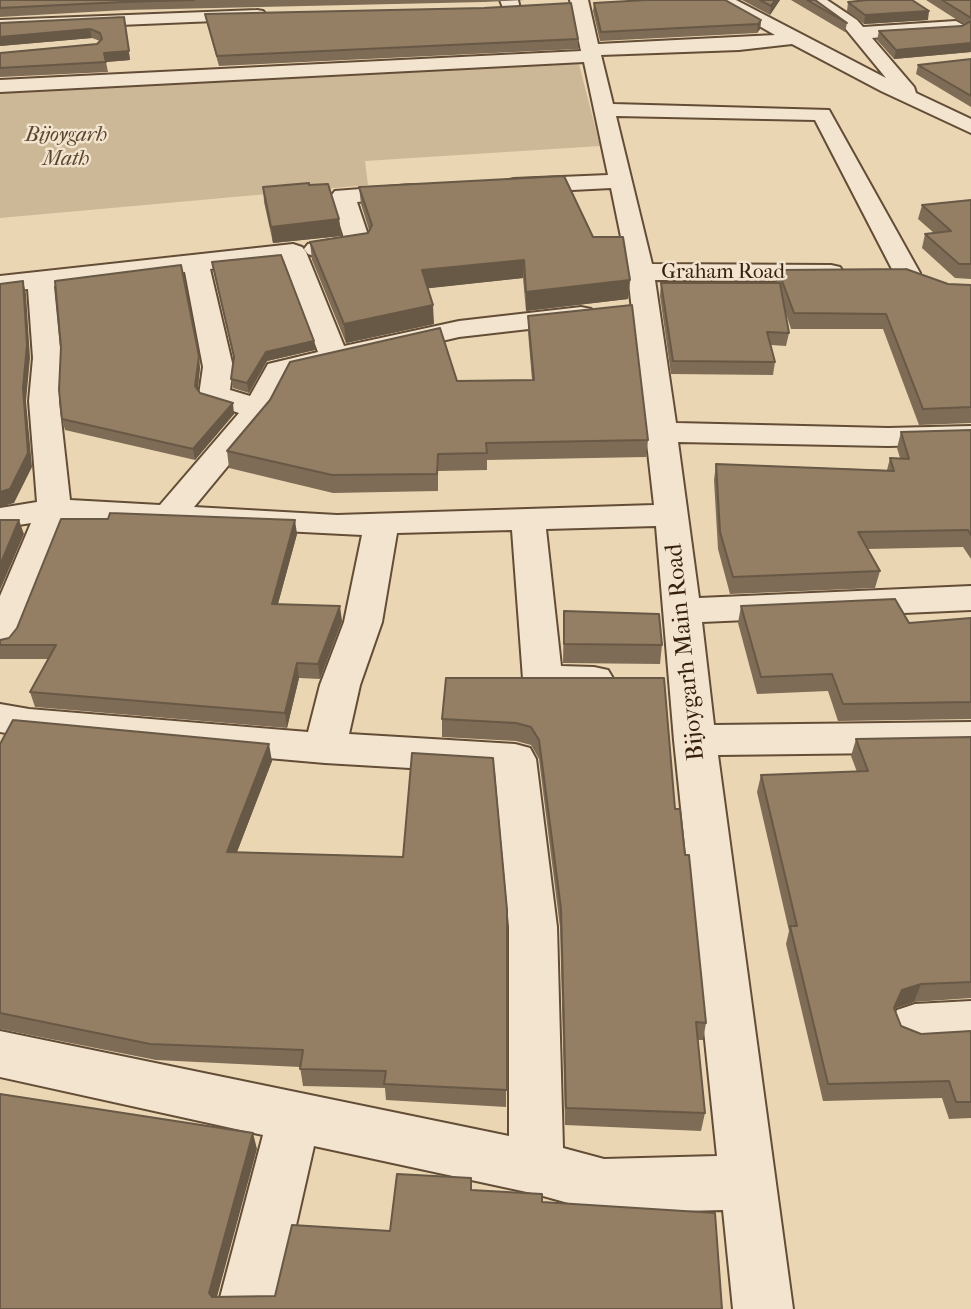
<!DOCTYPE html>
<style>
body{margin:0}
canvas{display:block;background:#ebd6b3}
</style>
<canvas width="971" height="1309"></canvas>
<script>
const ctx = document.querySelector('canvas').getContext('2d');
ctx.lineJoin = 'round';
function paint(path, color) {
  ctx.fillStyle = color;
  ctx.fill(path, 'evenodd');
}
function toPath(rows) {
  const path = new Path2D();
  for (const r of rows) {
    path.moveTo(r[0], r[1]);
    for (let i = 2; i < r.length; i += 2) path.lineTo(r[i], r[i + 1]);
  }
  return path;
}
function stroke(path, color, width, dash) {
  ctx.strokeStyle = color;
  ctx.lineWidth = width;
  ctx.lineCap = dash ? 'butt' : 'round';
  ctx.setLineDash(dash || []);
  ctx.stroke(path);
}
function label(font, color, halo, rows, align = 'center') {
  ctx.font = font + ' "IM FELL French Canon",serif';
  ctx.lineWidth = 5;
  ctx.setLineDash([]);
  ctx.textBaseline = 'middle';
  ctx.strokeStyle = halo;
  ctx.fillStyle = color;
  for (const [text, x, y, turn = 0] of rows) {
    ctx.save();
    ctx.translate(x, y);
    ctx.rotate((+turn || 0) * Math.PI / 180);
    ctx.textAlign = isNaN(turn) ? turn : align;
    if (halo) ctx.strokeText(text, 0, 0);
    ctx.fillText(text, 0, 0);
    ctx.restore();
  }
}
paint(toPath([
 [578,60,600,146,365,161,368,185,0,218,0,89]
]), '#ccb797');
const minor = toPath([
 [500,0,518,0,520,9,517,13,505,13,500,0],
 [570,0,588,0,598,44,775,35,714,0,736,0,886,78,845,28,806,0,827,0,857,20,863,27,956,21,965,26,956,31,872,38,914,87,916,93,971,119,971,133,881,91,792,44,739,50,601,55,613,104,829,110,920,273,916,279,907,281,898,279,894,273,815,120,616,116,652,264,831,265,840,267,844,273,840,279,831,281,655,280,676,423,888,428,971,426,971,444,888,446,678,442,699,598,971,586,971,610,702,622,714,725,971,722,971,752,718,755,793,1309,733,1309,723,1210,604,1213,536,1194,314,1146,277,1309,217,1309,263,1135,0,1077,0,1031,509,1136,509,927,495,773,325,763,29,737,0,732,0,704,29,709,308,732,320,685,344,622,362,535,67,520,19,641,13,650,0,654,0,596,31,523,0,528,0,508,37,502,29,401,33,358,28,289,0,292,0,276,293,244,302,247,306,252,344,346,459,321,581,307,591,309,595,315,591,321,581,323,459,337,290,376,270,415,194,507,337,515,654,505,627,266,611,188,514,193,506,191,502,186,506,181,514,179,608,175,584,62,0,92,0,80,581,51,570,0],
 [284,261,318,352,268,364,250,396,230,390,233,367,210,269,284,261],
 [185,272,203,367,199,395,203,401,239,413,160,505,70,500,59,401,61,358,54,286,185,272],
 [656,526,674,740,717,1156,604,1159,563,1148,557,927,536,759,530,748,515,744,349,734,360,685,382,622,397,533,512,530,523,679,529,688,543,692,594,693,608,690,614,680,608,670,594,667,561,666,546,529,656,526],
 [257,10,263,11,266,15,263,19,0,30,0,20,257,10],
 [412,185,420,187,424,192,420,197,357,202,371,244,367,249,317,257,308,254,304,249,308,244,344,238,331,196,335,191,412,185],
 [971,1001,971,1045,915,1048,897,1042,890,1026,897,1010,915,1004,971,1001]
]);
stroke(minor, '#634d37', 4);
paint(minor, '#f2e4ce');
paint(toPath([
 [0,0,525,0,484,2,125,10,0,17],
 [742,0,780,0,770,15],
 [791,0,815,0,847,23,845,32],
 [926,0,971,0,971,52,894,59,877,40,879,31,962,26,965,25],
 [848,2,928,20,864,24,847,11],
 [594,3,761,20,760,29,757,33,600,41,593,11],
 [205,14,578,39,578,49,219,66,207,24],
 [124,17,130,60,106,62,108,72,0,77,0,53,97,44,100,41,92,38,0,46,0,23],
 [971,59,971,107,916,74,918,65],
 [309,185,339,219,341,236,273,243,264,202,263,187],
 [359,187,593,237,630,280,628,299,526,311,523,278,428,288,434,324,346,343,312,260,310,242,368,233,369,230,361,204],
 [971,200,971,279,955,278,922,248,925,234,934,233,918,219,922,205],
 [212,262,315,350,267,361,249,393,233,388,231,379,234,359],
 [778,270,948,284,971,285,971,423,919,425,883,329,791,329,785,310,789,333,786,346,771,345,775,362,773,375,671,374,660,296,661,283,776,283],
 [528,316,648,440,646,457,487,460,487,470,438,471,438,491,333,493,229,468,227,451,457,381,532,380,528,332],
 [200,367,198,389,200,393,234,414,195,460,65,430,62,419],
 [971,430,971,559,963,547,867,549,880,571,875,588,730,594,718,549,714,480,716,464,887,470,890,458,900,458,897,448,901,432],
 [297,534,278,604,342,621,320,679,299,678,287,728,35,707,30,692,48,659,0,659,0,640,9,638],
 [741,606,909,623,971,618,971,719,838,721,828,691,757,694,738,623],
 [564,611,662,645,660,664,563,663],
 [446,678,675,809,685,855,706,1023,703,1040,698,1040,705,1113,701,1131,565,1125,560,927,539,759,531,745,516,741,442,737,442,719],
 [971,737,971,998,914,1002,896,1008,895,1010,901,1026,921,1034,971,1031,971,1118,949,1119,942,1098,823,1101,786,944,789,931,757,792,761,775,857,772,851,756,856,739],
 [0,744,272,761,237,852,507,910,506,1107,386,1100,385,1088,303,1086,300,1067,156,1060,0,1029]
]), '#7f6c56');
paint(toPath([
 [775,0,780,0,770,15,771,6],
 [929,11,928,20,864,24,865,15],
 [124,17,130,60,106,62,104,53],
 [761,20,760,29,757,33,758,24],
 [90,29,92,38,0,46,0,37],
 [971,43,971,52,894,59,896,50],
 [339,219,341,236,273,243,271,227],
 [524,260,523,278,422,289,422,270],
 [630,280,628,299,526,311,526,292],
 [23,281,26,294,30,358,26,401,32,467,14,503,0,507,0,492],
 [433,305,434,324,346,343,344,324],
 [314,341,315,350,267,361,249,393,247,383,266,352],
 [199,356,200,367,197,396,195,386],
 [233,403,234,414,195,460,193,449],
 [19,520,24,534,0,590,0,565],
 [295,520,297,534,274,618,272,604],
 [340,606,342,621,320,679,318,664],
 [297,663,299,678,287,728,285,713],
 [269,744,272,761,230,870,227,852],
 [921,984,914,1002,896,1008,888,1025,894,1008,902,990],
 [253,1133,257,1149,214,1308,209,1293]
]), '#685846');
const building = toPath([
 [0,0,194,0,123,2,0,8,0,0],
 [646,0,725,0,761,20,758,24,601,32,594,3,646,0],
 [760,0,775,0,771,6,760,0],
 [807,0,815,0,847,23,807,0],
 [867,0,912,0,929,11,865,15,848,2,867,0],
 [942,0,971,0,971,18,942,0],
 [571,3,578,39,217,56,205,14,484,8,571,3],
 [124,17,129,51,104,53,106,62,0,68,0,53,97,44,102,39,100,33,90,29,0,37,0,23,124,17],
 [971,21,971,43,896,50,879,31,962,26,971,21],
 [971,59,971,96,918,65,971,59],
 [564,176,593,237,623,237,630,280,526,292,524,260,422,270,433,305,344,324,310,242,368,233,372,225,359,187,564,176],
 [309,183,309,185,328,184,339,219,271,227,263,187,309,183],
 [971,200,971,264,959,264,925,234,951,231,922,205,971,200],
 [281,255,314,341,266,352,247,383,231,379,234,357,212,262,281,255],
 [181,265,199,356,195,386,200,393,233,403,193,449,62,419,59,390,61,347,55,281,181,265],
 [906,269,948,284,971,285,971,407,923,409,886,314,794,313,778,270,906,269],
 [23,281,27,345,23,388,28,453,10,489,0,492,0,284,23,281],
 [661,283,780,283,789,333,767,332,775,362,673,361,661,283],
 [632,305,648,440,486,443,487,453,438,454,437,474,332,475,227,451,270,400,290,362,440,328,457,381,534,380,528,316,632,305],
 [971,430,971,535,968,530,858,532,880,571,733,577,720,532,716,464,894,471,890,458,909,459,901,432,971,430],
 [110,513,295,520,272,604,340,606,318,664,297,663,285,713,30,692,56,645,0,645,0,640,9,638,17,628,61,519,108,519,110,513],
 [0,520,19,520,0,565,0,520],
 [895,599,909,623,971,618,971,702,843,704,832,674,761,677,741,606,895,599],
 [564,611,659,614,662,645,564,644,564,611],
 [446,678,664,678,675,809,680,809,685,855,689,855,706,1023,696,1022,705,1113,566,1108,561,909,539,740,531,727,516,723,442,719,446,678],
 [13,720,269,744,227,852,403,857,412,753,493,758,507,910,507,1090,384,1084,386,1071,300,1069,303,1050,150,1044,0,1013,0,744,13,720],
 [971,737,971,982,921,984,902,990,894,1008,901,1026,921,1034,971,1031,971,1102,956,1102,949,1081,828,1084,790,926,797,926,761,775,868,771,856,739,971,737],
 [0,1094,253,1133,209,1293,212,1297,275,1296,292,1225,390,1231,397,1174,471,1178,471,1190,542,1194,542,1202,715,1213,722,1309,0,1309,0,1094]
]);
paint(building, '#947e64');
stroke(building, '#685846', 2);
label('italic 21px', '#5c4530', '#f2e4ce', [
 ["Bijoygarh",66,136],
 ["Math",66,160]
]);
label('21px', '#361f0e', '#f2e4ce', [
 ["Graham Road",723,273]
]);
label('24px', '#361f0e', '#f2e4ce', [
 ["Bijoygarh Main Road",686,652,-96]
]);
</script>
